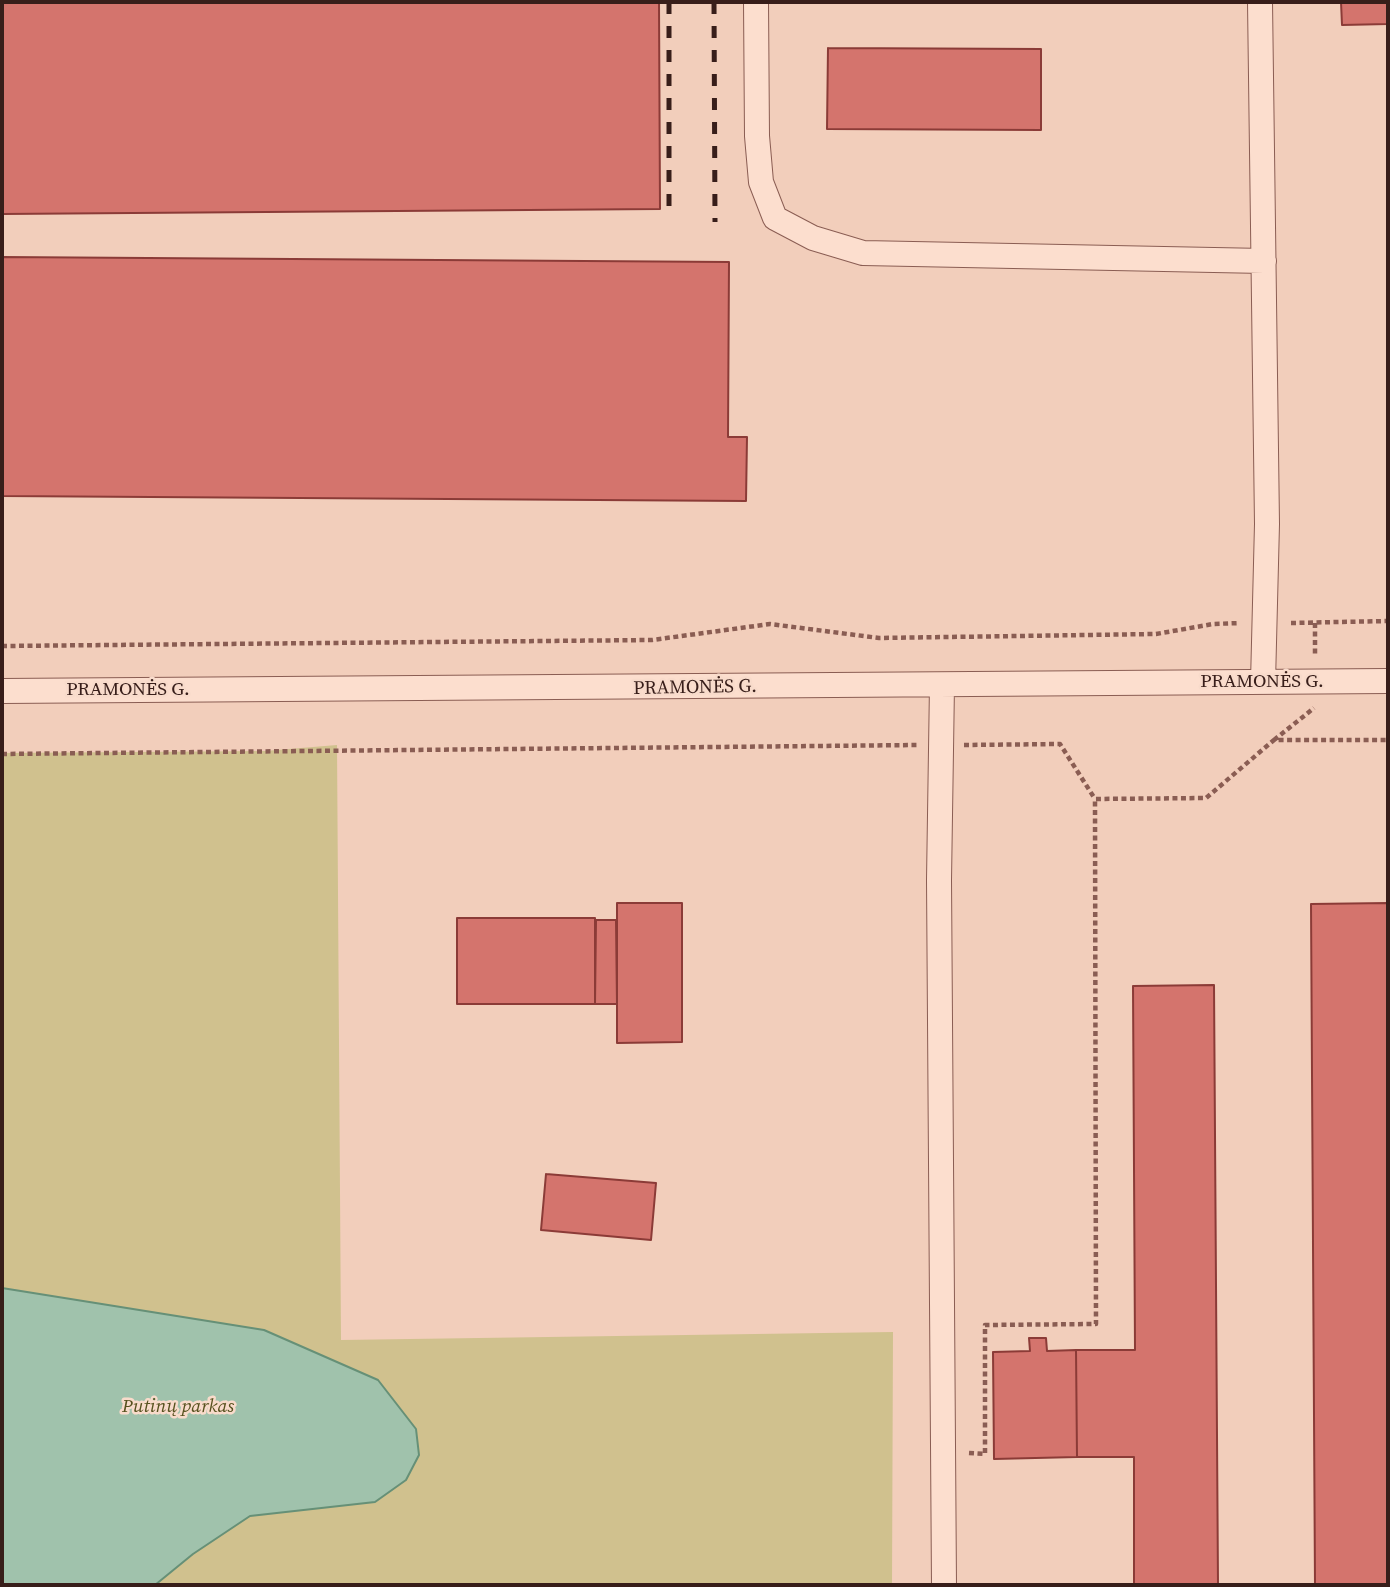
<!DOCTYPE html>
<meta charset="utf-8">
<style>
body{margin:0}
#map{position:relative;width:1390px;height:1587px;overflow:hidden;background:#f2cebb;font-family:"Source Serif 4",serif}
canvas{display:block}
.frame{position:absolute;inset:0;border:4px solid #381e1a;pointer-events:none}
</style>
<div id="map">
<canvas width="1390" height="1587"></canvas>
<div class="frame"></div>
</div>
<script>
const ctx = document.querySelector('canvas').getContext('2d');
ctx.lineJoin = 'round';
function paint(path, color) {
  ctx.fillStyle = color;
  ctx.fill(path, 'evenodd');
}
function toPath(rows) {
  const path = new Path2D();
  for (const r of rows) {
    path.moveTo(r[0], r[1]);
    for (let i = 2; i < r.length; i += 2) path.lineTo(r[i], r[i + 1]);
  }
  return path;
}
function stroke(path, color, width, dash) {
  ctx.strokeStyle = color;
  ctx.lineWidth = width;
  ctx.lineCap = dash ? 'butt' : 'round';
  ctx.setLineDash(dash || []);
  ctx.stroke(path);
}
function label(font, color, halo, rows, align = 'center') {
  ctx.font = font + ' "Source Serif 4",serif';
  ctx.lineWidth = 5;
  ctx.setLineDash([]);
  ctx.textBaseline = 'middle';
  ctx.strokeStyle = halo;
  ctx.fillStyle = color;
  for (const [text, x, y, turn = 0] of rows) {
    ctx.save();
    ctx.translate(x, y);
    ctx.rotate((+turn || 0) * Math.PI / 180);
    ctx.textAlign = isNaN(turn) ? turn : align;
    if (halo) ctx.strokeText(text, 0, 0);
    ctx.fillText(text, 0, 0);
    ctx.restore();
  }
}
paint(toPath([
 [337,745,341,1340,893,1332,892,1585,2,1585,2,753,265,751]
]), '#d0c18e');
const water = toPath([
 [2,1288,264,1330,378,1380,416,1429,419,1455,406,1480,375,1502,250,1516,193,1554,155,1585,2,1585,2,1288]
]);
paint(water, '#a0c2ac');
stroke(water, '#669077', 2);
const building = toPath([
 [2,2,659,2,660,209,2,214,2,2],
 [1341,2,1388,2,1388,24,1342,25,1341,2],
 [828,48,1041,49,1041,130,827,129,828,48],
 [2,257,729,262,728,437,747,437,746,501,2,496,2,257],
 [617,903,682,903,682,1042,617,1043,617,903],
 [1388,903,1388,1585,1315,1585,1311,904,1388,903],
 [457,918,595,918,595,1004,457,1004,457,918],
 [596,920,616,920,617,1004,595,1004,596,920],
 [1214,985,1218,1585,1134,1585,1134,1457,1077,1457,1076,1350,1135,1350,1133,986,1214,985],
 [546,1174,656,1183,651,1240,541,1230,546,1174],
 [1029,1338,1046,1338,1047,1351,1076,1350,1077,1457,994,1459,993,1352,1030,1351,1029,1338]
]);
paint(building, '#d4746d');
stroke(building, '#8b3b37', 2);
const minor = toPath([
 [756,2,757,136,761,182,775,218,813,238,863,253,1264,261],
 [1260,2,1267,524,1263,682],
 [942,685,939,880,944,1585],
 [2,691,1388,681]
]);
stroke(minor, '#8a5d53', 26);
stroke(toPath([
 [1291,623,1388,621],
 [1315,623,1315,657],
 [2,646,652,640,770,624,879,638,1156,634,1213,624,1240,623],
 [1274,740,1314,708],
 [964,745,1060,744,1095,799],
 [2,754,917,745],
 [969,1453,985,1454,985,1325,1096,1324,1095,799,1206,798,1274,740,1388,740]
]), '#8a5d53', 4.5, [5, 3.5]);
stroke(minor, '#fcdece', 24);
stroke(toPath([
 [669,2,669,215],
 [714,2,715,222]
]), '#381e1a', 5, [12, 12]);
label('19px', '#381e1a', '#f8dbcb', [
 ["PRAMONĖS G.",1262,682],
 ["PRAMONĖS G.",695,688,-1],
 ["PRAMONĖS G.",128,690]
]);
label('italic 19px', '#56511e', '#f8dbcb', [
 ["Putinų parkas",178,1407]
]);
</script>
